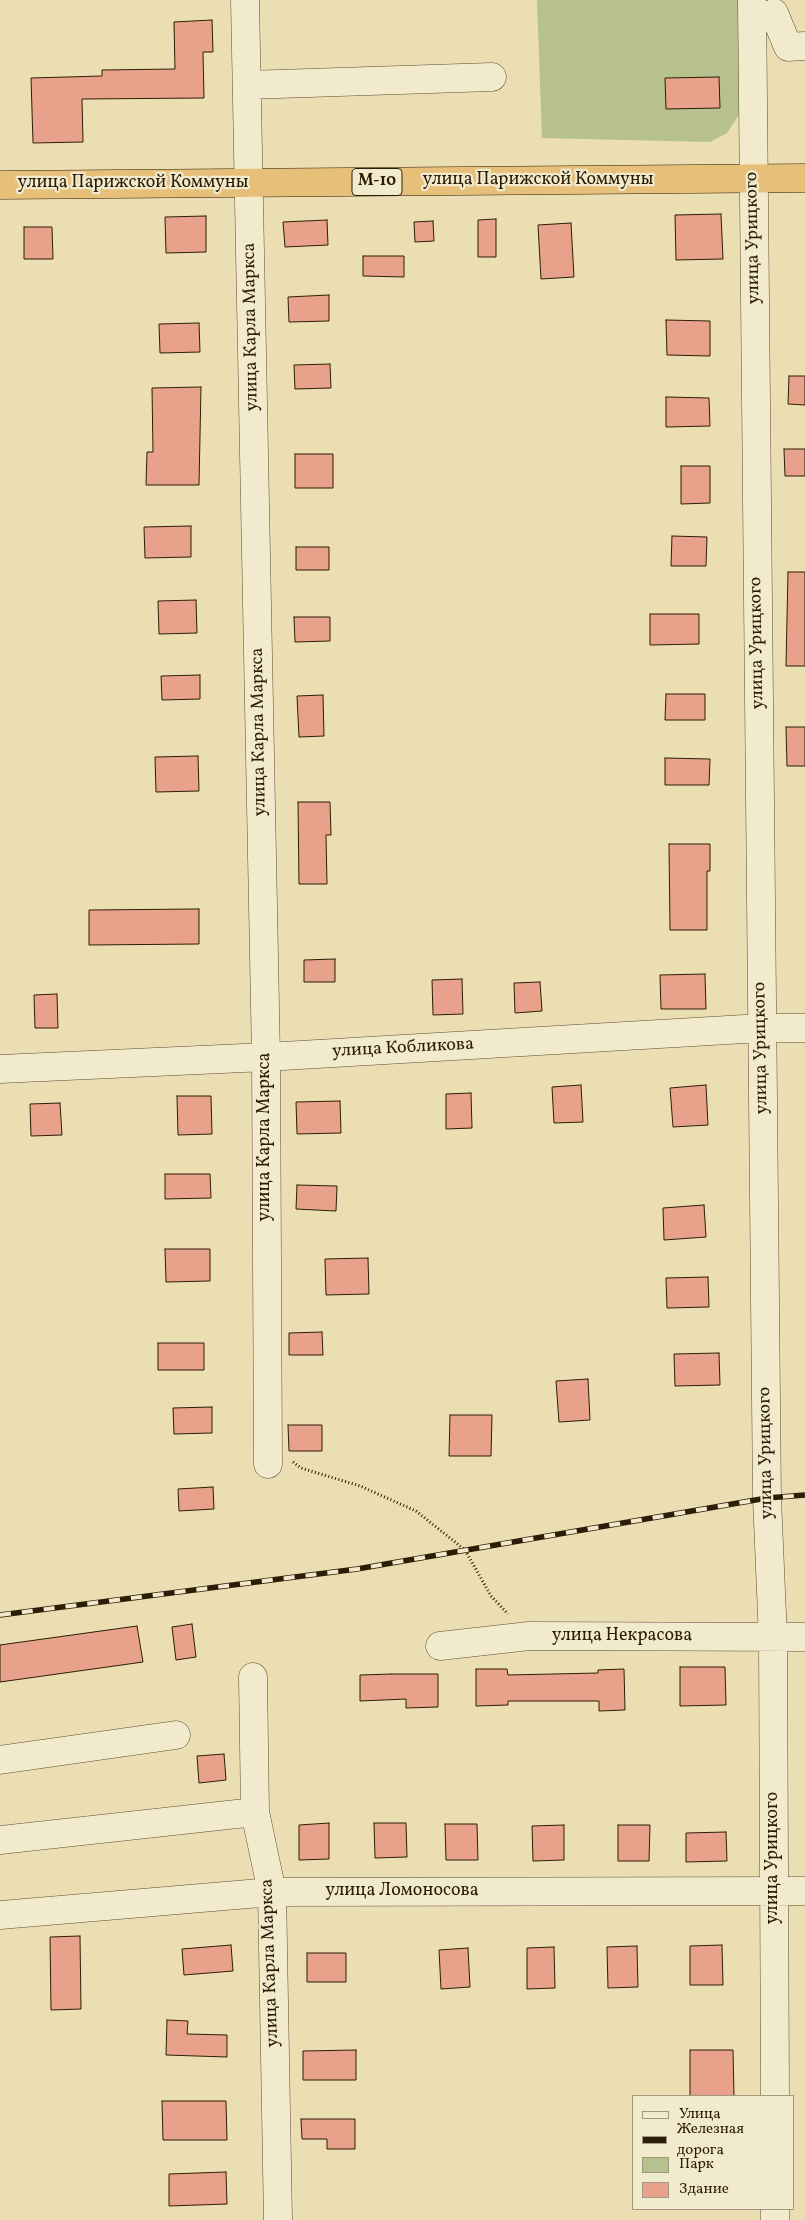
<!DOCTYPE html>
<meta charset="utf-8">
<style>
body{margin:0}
#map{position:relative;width:805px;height:2220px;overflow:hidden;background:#ebdeb2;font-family:Vollkorn,serif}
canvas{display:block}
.legend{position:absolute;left:632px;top:2095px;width:162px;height:115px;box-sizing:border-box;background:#f2eacd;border:1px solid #a3987e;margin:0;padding:6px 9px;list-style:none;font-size:15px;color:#2d1d08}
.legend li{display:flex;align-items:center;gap:10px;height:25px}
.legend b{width:25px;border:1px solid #a3987e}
</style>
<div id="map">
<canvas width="805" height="2220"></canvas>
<ul class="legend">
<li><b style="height:6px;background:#f2eacd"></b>Улица</li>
<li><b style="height:6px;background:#2d1d08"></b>Железная дорога</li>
<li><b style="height:14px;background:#b7c18d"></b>Парк</li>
<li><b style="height:14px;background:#e8a28c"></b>Здание</li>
</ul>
</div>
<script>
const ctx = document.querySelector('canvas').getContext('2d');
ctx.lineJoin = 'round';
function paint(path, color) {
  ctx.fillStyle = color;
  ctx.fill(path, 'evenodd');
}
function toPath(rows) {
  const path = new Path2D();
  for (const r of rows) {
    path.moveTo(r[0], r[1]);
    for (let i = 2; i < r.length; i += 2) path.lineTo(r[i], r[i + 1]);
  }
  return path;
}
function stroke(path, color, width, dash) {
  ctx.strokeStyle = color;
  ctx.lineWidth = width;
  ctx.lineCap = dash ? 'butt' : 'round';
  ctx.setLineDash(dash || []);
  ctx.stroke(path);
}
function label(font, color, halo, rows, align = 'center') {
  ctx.font = font + ' Vollkorn,serif';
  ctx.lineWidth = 4.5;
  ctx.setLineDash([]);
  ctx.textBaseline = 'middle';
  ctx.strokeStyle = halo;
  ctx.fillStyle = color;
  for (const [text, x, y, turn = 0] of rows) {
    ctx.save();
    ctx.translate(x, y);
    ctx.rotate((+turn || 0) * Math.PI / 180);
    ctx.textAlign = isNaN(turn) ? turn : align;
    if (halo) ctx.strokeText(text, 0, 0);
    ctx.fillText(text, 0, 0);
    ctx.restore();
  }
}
paint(toPath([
 [537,0,742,0,742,110,727,133,710,142,542,138]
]), '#b7c18d');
const building = toPath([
 [212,20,213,52,203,52,204,98,82,99,83,142,33,143,31,78,102,76,102,70,175,69,174,22,212,20],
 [719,77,720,108,666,109,665,78,719,77],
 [721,214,723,259,676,260,675,215,721,214],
 [206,216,206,252,166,253,165,217,206,216],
 [496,219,496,257,478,257,478,220,496,219],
 [327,220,328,245,285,247,283,222,327,220],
 [433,221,434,241,415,242,414,222,433,221],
 [571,223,574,277,541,279,538,225,571,223],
 [24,227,52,227,53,259,24,259,24,227],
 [363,256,404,256,404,277,363,276,363,256],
 [329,295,329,321,289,322,288,297,329,295],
 [666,320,710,321,710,356,667,355,666,320],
 [199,323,200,352,160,353,159,324,199,323],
 [330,364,331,388,295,389,294,365,330,364],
 [789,376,805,376,805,405,788,404,789,376],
 [201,387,199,485,146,485,147,452,153,452,152,388,201,387],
 [666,397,709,398,710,426,666,427,666,397],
 [784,449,805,449,805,476,785,476,784,449],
 [295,454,333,454,333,488,295,488,295,454],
 [681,466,710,466,710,503,681,504,681,466],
 [191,526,191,557,145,558,144,527,191,526],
 [672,536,707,537,706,566,671,566,672,536],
 [296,547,329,547,329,570,296,570,296,547],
 [788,572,805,572,805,666,786,666,788,572],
 [196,600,197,633,159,634,158,601,196,600],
 [650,614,699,614,699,644,650,645,650,614],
 [294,617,330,617,330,641,295,642,294,617],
 [200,675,200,699,162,700,161,676,200,675],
 [666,694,705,694,705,720,665,720,666,694],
 [323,695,324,736,299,737,297,696,323,695],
 [786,727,805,727,805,766,787,766,786,727],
 [198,756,199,791,156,792,155,757,198,756],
 [665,758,710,759,709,785,665,785,665,758],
 [298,802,330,802,331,835,326,835,327,884,299,884,298,802],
 [669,844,710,844,710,871,707,871,707,930,670,930,669,844],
 [199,909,199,944,89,945,89,910,199,909],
 [335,959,335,982,304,982,304,960,335,959],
 [705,974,706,1009,661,1009,660,975,705,974],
 [462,979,463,1014,433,1015,432,980,462,979],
 [540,982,542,1011,515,1013,514,983,540,982],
 [57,994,58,1028,35,1028,34,995,57,994],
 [581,1085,583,1122,554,1123,552,1087,581,1085],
 [706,1085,708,1125,673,1127,670,1088,706,1085],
 [471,1093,472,1128,446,1129,446,1094,471,1093],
 [177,1096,211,1096,212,1134,178,1135,177,1096],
 [340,1101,341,1133,297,1134,296,1102,340,1101],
 [60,1103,62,1135,31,1136,30,1104,60,1103],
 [165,1174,210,1174,211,1198,165,1199,165,1174],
 [297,1185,337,1186,336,1211,296,1209,297,1185],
 [704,1205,706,1237,664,1240,663,1208,704,1205],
 [165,1249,210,1249,210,1281,166,1282,165,1249],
 [368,1258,369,1294,326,1295,325,1259,368,1258],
 [708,1277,709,1307,667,1308,666,1278,708,1277],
 [322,1332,323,1355,289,1355,289,1333,322,1332],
 [158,1343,204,1343,204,1370,158,1370,158,1343],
 [719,1353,720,1385,675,1386,674,1354,719,1353],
 [588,1379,590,1420,559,1422,556,1381,588,1379],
 [212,1407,212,1433,174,1434,173,1408,212,1407],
 [450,1415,492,1415,491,1456,449,1456,450,1415],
 [288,1425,322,1425,322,1451,289,1451,288,1425],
 [213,1487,214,1509,179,1511,178,1489,213,1487],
 [192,1624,196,1657,176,1660,172,1627,192,1624],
 [137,1626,143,1662,0,1682,0,1645,137,1626],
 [680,1667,725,1667,726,1705,680,1706,680,1667],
 [476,1669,507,1669,508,1675,598,1673,598,1670,624,1669,625,1710,599,1711,599,1701,508,1701,508,1705,476,1706,476,1669],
 [391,1674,438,1674,438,1707,406,1708,406,1699,360,1701,360,1675,391,1674],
 [224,1754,226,1780,199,1783,197,1756,224,1754],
 [329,1823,329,1859,299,1860,299,1825,329,1823],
 [374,1823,406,1823,407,1857,375,1858,374,1823],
 [445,1824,477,1824,478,1860,446,1860,445,1824],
 [564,1825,564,1860,533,1861,532,1826,564,1825],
 [618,1825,650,1825,649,1861,618,1861,618,1825],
 [726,1832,727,1861,686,1862,686,1833,726,1832],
 [80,1936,81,2009,51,2010,50,1937,80,1936],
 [231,1945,233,1971,184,1975,182,1949,231,1945],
 [722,1945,723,1985,690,1985,690,1946,722,1945],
 [637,1946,638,1987,608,1988,607,1947,637,1946],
 [554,1947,555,1988,527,1989,527,1948,554,1947],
 [468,1948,470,1987,441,1989,439,1950,468,1948],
 [307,1953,346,1953,346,1982,307,1982,307,1953],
 [167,2020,188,2021,187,2034,227,2035,227,2057,166,2055,167,2020],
 [356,2050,356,2080,303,2080,303,2051,356,2050],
 [690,2050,733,2050,734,2096,690,2096,690,2050],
 [162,2101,226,2101,227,2140,163,2140,162,2101],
 [301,2119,355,2119,355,2149,327,2149,327,2139,302,2139,301,2119],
 [226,2172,227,2204,169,2206,169,2174,226,2172]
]);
paint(building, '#e8a28c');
stroke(building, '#2d1d08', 1);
const minor = toPath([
 [245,0,266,1057,268,1464],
 [752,0,767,1498,773,1638,775,2096],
 [774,13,788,47,805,46],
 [247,85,492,77],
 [0,1069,266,1057,762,1028,805,1028],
 [440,1646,529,1636,805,1637],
 [253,1677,255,1812,272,1892,278,2220],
 [0,1760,176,1735],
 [0,1840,255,1812],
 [0,1915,272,1892,805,1891],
 [775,2209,775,2220]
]);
const highway = toPath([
 [0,185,805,178]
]);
stroke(minor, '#5c4d32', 29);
stroke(highway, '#2d1d08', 29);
stroke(toPath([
 [293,1462,301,1468,360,1486,416,1511,465,1550,491,1596,508,1614]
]), '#2d1d08', 3, [1, 2.5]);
stroke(minor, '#f2eacd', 28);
stroke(highway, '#e6bf79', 28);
const rail = toPath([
 [0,1615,357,1569,767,1498,805,1495]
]);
stroke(rail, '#2d1d08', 5.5);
stroke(rail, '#f2eacd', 4, [11]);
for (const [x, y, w] of [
 [377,182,50]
]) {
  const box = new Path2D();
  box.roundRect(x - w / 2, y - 13.5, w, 27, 4);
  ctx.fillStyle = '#f2eacd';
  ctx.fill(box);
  stroke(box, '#2d1d08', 1);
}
label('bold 16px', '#2d1d08', null, [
 ["М-10",377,182]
]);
label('18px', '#2d1d08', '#f2eacd', [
 ["улица Парижской Коммуны",538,181],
 ["улица Парижской Коммуны",133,184],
 ["улица Урицкого",754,238,-91],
 ["улица Карла Маркса",252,327,-91],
 ["улица Урицкого",758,643,-91],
 ["улица Карла Маркса",260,732,-91],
 ["улица Урицкого",762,1048,-91],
 ["улица Кобликова",403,1049,-3],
 ["улица Карла Маркса",266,1137,-90],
 ["улица Урицкого",767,1453,-91],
 ["улица Некрасова",622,1637],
 ["улица Урицкого",774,1858,-90],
 ["улица Ломоносова",402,1892],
 ["улица Карла Маркса",271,1963,-92]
]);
</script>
